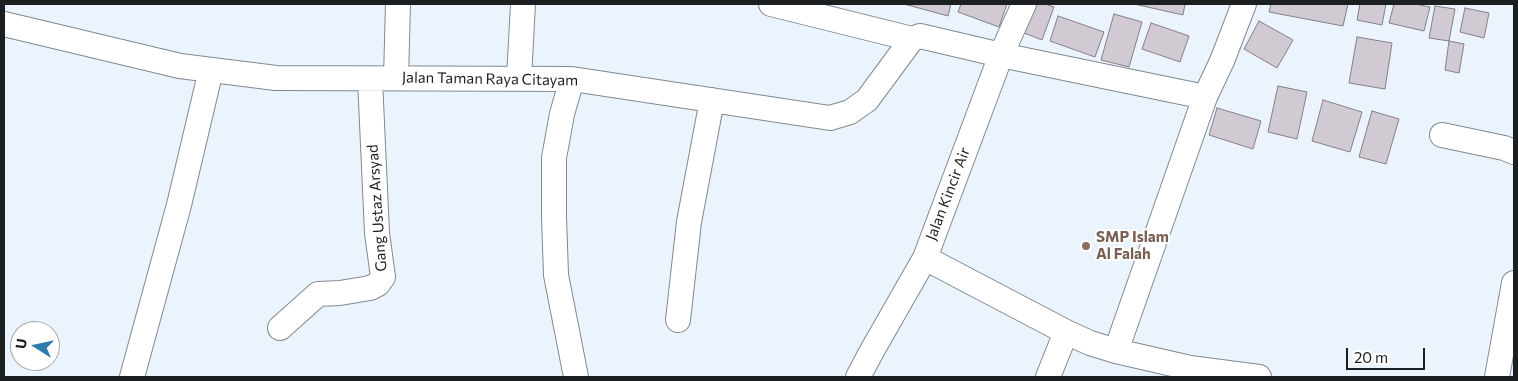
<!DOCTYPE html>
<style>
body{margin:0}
#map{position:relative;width:1518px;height:381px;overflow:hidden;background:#ebf4fc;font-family:Commissioner,sans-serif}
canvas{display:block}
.frame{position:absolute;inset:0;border:5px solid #1c1f22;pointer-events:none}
.north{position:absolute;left:10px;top:321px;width:50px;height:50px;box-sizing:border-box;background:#fff;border:1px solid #a4a5a7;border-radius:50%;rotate:280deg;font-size:14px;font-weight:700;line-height:20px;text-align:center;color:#1c1f22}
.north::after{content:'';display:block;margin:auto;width:18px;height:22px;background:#3079ad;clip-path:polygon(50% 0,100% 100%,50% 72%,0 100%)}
.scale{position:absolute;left:1346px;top:348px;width:79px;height:22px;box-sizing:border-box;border:2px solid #1c1f22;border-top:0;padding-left:6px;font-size:15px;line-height:18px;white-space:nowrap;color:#1c1f22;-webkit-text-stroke:4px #fff;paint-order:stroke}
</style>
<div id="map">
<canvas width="1518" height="381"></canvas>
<div class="frame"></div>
<div class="north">U</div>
<div class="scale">20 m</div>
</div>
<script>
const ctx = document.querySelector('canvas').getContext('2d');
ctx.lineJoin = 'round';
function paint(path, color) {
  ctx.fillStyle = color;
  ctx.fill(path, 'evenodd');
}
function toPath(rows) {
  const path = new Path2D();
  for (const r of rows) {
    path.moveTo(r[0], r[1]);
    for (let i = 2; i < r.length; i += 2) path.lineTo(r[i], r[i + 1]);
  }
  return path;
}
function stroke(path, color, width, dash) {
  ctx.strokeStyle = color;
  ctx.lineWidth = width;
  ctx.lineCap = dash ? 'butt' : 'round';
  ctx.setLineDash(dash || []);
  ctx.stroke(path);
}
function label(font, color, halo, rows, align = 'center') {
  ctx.font = font + ' Commissioner,sans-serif';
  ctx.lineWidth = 4;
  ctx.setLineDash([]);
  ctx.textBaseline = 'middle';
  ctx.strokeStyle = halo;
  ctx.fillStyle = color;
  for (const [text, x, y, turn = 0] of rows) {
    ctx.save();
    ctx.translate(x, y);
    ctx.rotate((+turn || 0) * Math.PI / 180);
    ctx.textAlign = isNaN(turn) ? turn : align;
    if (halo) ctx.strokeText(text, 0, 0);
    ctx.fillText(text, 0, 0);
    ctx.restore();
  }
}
const building = toPath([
 [904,4,951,4,948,16,904,4],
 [961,4,1007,4,999,27,958,12,961,4],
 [1029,4,1045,4,1054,7,1042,40,1019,31,1029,4],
 [1134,4,1185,4,1183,15,1134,4],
 [1271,4,1348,4,1343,26,1269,12,1271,4],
 [1360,4,1386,4,1382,25,1357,20,1360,4],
 [1394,4,1415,4,1430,7,1424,31,1389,23,1394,4],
 [1435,6,1455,9,1449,41,1429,38,1435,6],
 [1465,8,1489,13,1484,38,1460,32,1465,8],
 [1114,14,1142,22,1129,67,1101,60,1114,14],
 [1058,16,1104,32,1095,57,1050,41,1058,16],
 [1259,21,1293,40,1277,68,1244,49,1259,21],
 [1151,23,1189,36,1180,62,1142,49,1151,23],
 [1357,37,1392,43,1385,89,1349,83,1357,37],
 [1449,41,1464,44,1459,73,1445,70,1449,41],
 [1278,86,1307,92,1297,139,1268,132,1278,86],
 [1323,100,1362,112,1350,152,1312,141,1323,100],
 [1217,108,1261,121,1253,149,1209,135,1217,108],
 [1372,111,1399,119,1386,164,1359,157,1372,111]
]);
paint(building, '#d2cad3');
stroke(building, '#857e86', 1);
const street = toPath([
 [771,4,912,39],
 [4,24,180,66,276,78,572,79,830,118,850,112,867,100,912,39,920,36,1001,55,1205,97],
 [396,78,398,4],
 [519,78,523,4],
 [572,79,562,114,554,158,554,217,556,275,576,377],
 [1442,135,1504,148,1514,152],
 [925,258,1066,332,1090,343,1116,351,1190,368,1259,377],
 [678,320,689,222,712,100],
 [280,328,318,294,340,293,370,288,378,284,383,277,377,233,370,79],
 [1116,351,1205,97,1222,61,1244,4],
 [132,377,179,205,211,70],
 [858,377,873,349,925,258,1001,55,1024,4],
 [1048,377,1066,332],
 [1497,377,1514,283]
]);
stroke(street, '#818990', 26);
stroke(street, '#fff', 24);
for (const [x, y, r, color] of [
 [1086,246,5,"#8d6e63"]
]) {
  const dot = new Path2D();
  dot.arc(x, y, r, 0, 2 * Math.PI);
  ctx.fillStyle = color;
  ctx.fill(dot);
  stroke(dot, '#fff', 2);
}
label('15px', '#1c1f22', '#fff', [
 ["Jalan Taman Raya Citayam",490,79,1],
 ["Jalan Kincir Air",948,194,-69],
 ["Gang Ustaz Arsyad",377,208,-94]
]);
label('bold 15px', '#785e54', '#fff', [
 ["SMP Islam",1096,237],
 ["Al Falah",1096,254]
], 'left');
</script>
